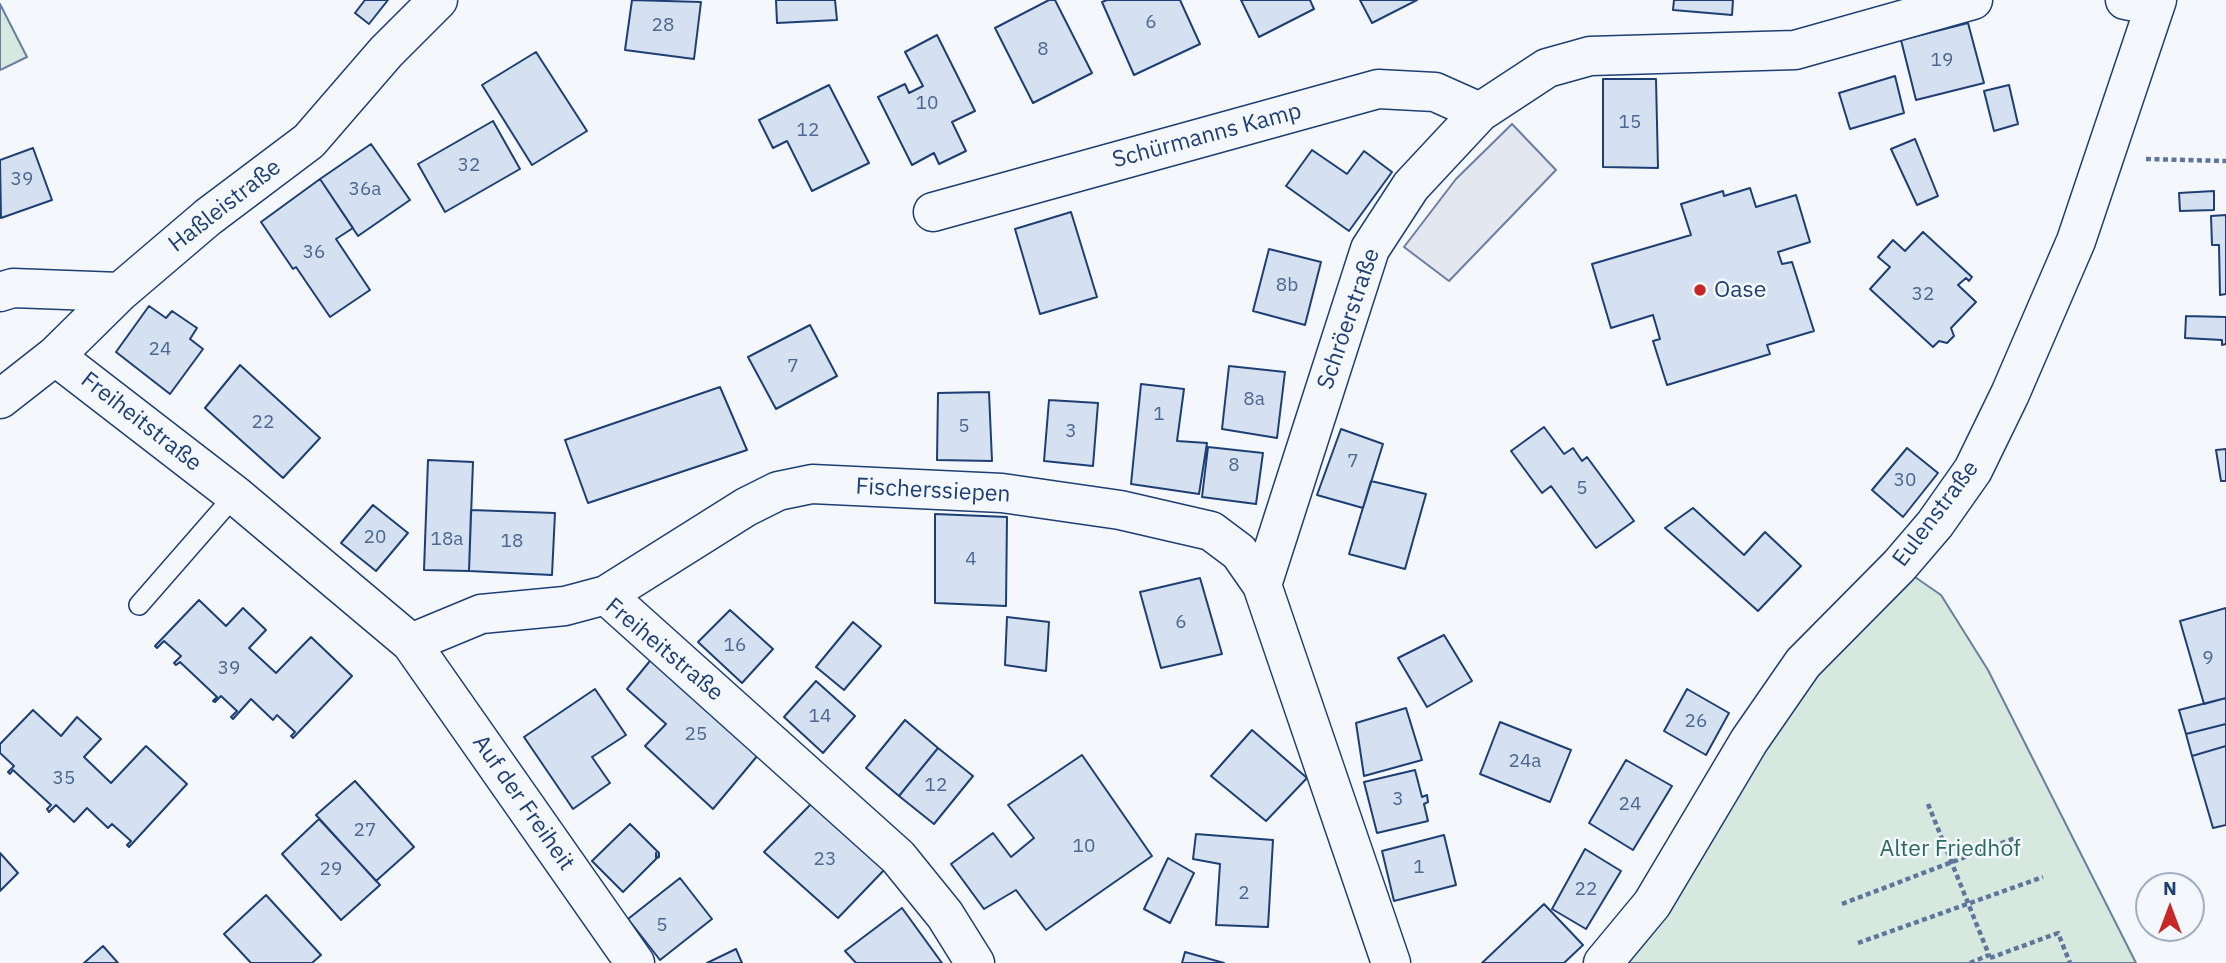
<!DOCTYPE html>
<meta charset="utf-8">
<style>
body{margin:0}
#map{position:relative;width:2226px;height:963px;overflow:hidden;background:#f4f7fb;font-family:"IBM Plex Sans",sans-serif}
canvas{display:block}
.north{position:absolute;left:2135px;top:872px;width:70px;height:70px;box-sizing:border-box;background:#f4f7fb;border:2px solid #9eadc5;border-radius:50%;rotate:0deg;font-size:19px;font-weight:700;line-height:28px;text-align:center;color:#1d3f73}
.north::after{content:'';display:block;margin:auto;width:24px;height:32px;background:#c62828;clip-path:polygon(50% 0,100% 100%,50% 72%,0 100%)}
</style>
<div id="map">
<canvas width="2226" height="963"></canvas>
<div class="north">N</div>
</div>
<script>
const ctx = document.querySelector('canvas').getContext('2d');
ctx.lineJoin = 'round';
function paint(path, color) {
  ctx.fillStyle = color;
  ctx.fill(path, 'evenodd');
}
function toPath(rows) {
  const path = new Path2D();
  for (const r of rows) {
    path.moveTo(r[0], r[1]);
    for (let i = 2; i < r.length; i += 2) path.lineTo(r[i], r[i + 1]);
  }
  return path;
}
function stroke(path, color, width, dash) {
  ctx.strokeStyle = color;
  ctx.lineWidth = width;
  ctx.lineCap = dash ? 'butt' : 'round';
  ctx.setLineDash(dash || []);
  ctx.stroke(path);
}
function label(font, color, halo, rows, align = 'center') {
  ctx.font = font + ' "IBM Plex Sans",sans-serif';
  ctx.lineWidth = 5;
  ctx.setLineDash([]);
  ctx.textBaseline = 'middle';
  ctx.strokeStyle = halo;
  ctx.fillStyle = color;
  for (const [text, x, y, turn = 0] of rows) {
    ctx.save();
    ctx.translate(x, y);
    ctx.rotate((+turn || 0) * Math.PI / 180);
    ctx.textAlign = isNaN(turn) ? turn : align;
    if (halo) ctx.strokeText(text, 0, 0);
    ctx.fillText(text, 0, 0);
    ctx.restore();
  }
}
const green = toPath([
 [0,4,27,57,0,70,0,4],
 [1899,566,1941,595,1988,670,2136,963,1603,963,1749,741,1899,566]
]);
paint(green, '#d7e8df');
stroke(green, '#687fa3', 2);
const parking = toPath([
 [1512,124,1556,170,1449,281,1404,247,1456,179,1512,124]
]);
paint(parking, '#e3e8f0');
stroke(parking, '#687fa3', 2);
const building = toPath([
 [365,0,388,0,369,24,355,13,365,0],
 [632,0,701,2,694,59,625,50,632,0],
 [776,0,835,0,837,20,777,23,776,0],
 [1049,0,1055,0,1092,73,1033,103,995,28,1049,0],
 [1107,0,1180,0,1200,44,1134,75,1102,2,1107,0],
 [1241,0,1310,0,1314,9,1259,37,1241,0],
 [1360,0,1417,0,1372,23,1360,0],
 [1674,0,1733,0,1732,15,1673,10,1674,0],
 [1968,23,1984,83,1916,100,1901,40,1968,23],
 [937,35,975,111,952,122,966,151,939,164,934,153,912,165,878,97,905,84,909,93,923,86,905,52,937,35],
 [536,52,587,131,532,165,482,85,536,52],
 [1895,76,1904,113,1850,129,1839,93,1895,76],
 [1603,79,1656,79,1658,168,1603,167,1603,79],
 [829,85,869,163,812,191,787,141,773,148,759,120,829,85],
 [2009,85,2018,124,1994,131,1984,91,2009,85],
 [493,121,520,169,445,212,418,164,493,121],
 [1915,139,1938,196,1917,205,1891,149,1915,139],
 [371,144,410,200,358,236,320,179,371,144],
 [33,148,52,200,1,218,0,160,33,148],
 [1312,150,1347,174,1364,151,1392,172,1349,231,1286,186,1312,150],
 [320,179,353,228,336,239,370,290,330,317,296,267,293,269,261,222,320,179],
 [1750,188,1756,207,1796,195,1810,242,1778,252,1782,264,1792,262,1814,331,1767,345,1770,354,1667,385,1653,341,1660,339,1653,315,1611,328,1592,264,1691,235,1681,204,1723,191,1724,196,1750,188],
 [2214,191,2214,210,2180,211,2179,193,2214,191],
 [1071,212,1097,297,1040,314,1015,229,1071,212],
 [2226,215,2226,294,2220,295,2219,245,2212,245,2211,216,2226,215],
 [1923,232,1972,277,1969,281,1966,278,1958,285,1976,302,1951,328,1954,336,1947,343,1939,341,1933,347,1870,289,1890,267,1878,257,1893,240,1905,251,1923,232],
 [1269,249,1321,262,1305,325,1253,311,1269,249],
 [149,306,166,318,172,311,197,328,190,339,203,349,170,394,116,352,149,306],
 [2186,316,2226,317,2226,344,2222,345,2222,340,2185,338,2186,316],
 [810,325,837,376,776,409,748,357,810,325],
 [240,365,320,438,283,478,205,408,240,365],
 [1229,366,1285,372,1277,438,1222,429,1229,366],
 [1141,384,1184,389,1177,441,1207,443,1199,494,1131,484,1141,384],
 [720,387,747,450,588,503,565,440,720,387],
 [989,392,992,461,937,460,938,393,989,392],
 [1049,400,1098,403,1093,466,1044,461,1049,400],
 [1544,427,1564,454,1573,448,1582,461,1587,457,1634,521,1596,548,1551,486,1542,493,1511,451,1544,427],
 [1341,429,1383,444,1363,508,1317,495,1341,429],
 [1208,447,1263,453,1256,504,1202,497,1208,447],
 [1907,448,1938,473,1903,517,1872,490,1907,448],
 [2226,449,2226,481,2221,481,2216,450,2226,449],
 [428,460,473,462,469,571,424,570,428,460],
 [1371,481,1426,494,1405,569,1349,554,1371,481],
 [373,505,408,533,376,571,341,543,373,505],
 [1693,508,1744,555,1765,532,1801,566,1758,611,1665,528,1693,508],
 [471,510,555,513,552,575,469,571,471,510],
 [935,514,1007,517,1006,606,935,603,935,514],
 [1200,578,1222,654,1161,668,1140,592,1200,578],
 [199,600,226,626,243,608,266,630,249,648,276,673,311,637,352,676,293,738,291,736,295,732,277,715,273,720,251,699,233,719,231,717,237,711,221,696,215,702,213,701,217,697,180,662,176,665,174,663,181,656,164,641,157,648,155,646,199,600],
 [2226,608,2226,698,2204,704,2180,621,2226,608],
 [730,610,773,649,742,683,698,642,730,610],
 [1007,617,1049,622,1046,671,1005,665,1007,617],
 [853,622,881,646,844,690,816,667,853,622],
 [1444,635,1472,681,1427,707,1398,658,1444,635],
 [654,656,758,755,713,809,645,746,666,724,627,689,654,656],
 [816,681,855,716,823,753,784,717,816,681],
 [595,689,626,735,592,757,610,783,573,809,524,737,595,689],
 [1687,689,1729,713,1706,755,1664,731,1687,689],
 [2226,698,2226,724,2186,734,2179,710,2226,698],
 [1406,708,1422,760,1364,776,1356,723,1406,708],
 [33,710,61,736,77,717,101,739,84,757,111,783,146,746,187,784,129,847,127,845,131,841,112,824,108,828,87,808,74,822,56,805,49,812,47,809,51,805,13,770,10,774,8,772,14,766,0,753,0,744,33,710],
 [905,720,938,748,899,796,866,768,905,720],
 [1500,722,1571,750,1550,802,1480,774,1500,722],
 [2226,724,2226,746,2192,756,2186,734,2226,724],
 [1252,730,1307,778,1266,821,1211,776,1252,730],
 [2226,746,2226,825,2213,828,2192,756,2226,746],
 [938,748,973,776,934,824,899,796,938,748],
 [1082,755,1152,856,1046,930,1016,890,984,909,951,864,993,833,1011,857,1034,838,1008,805,1082,755],
 [1626,760,1672,786,1633,850,1589,823,1626,760],
 [1415,770,1422,797,1427,795,1428,802,1424,804,1428,821,1377,833,1364,782,1415,770],
 [355,781,414,847,376,881,316,815,355,781],
 [812,803,886,868,838,918,764,852,812,803],
 [319,819,380,885,341,920,282,854,319,819],
 [630,824,659,853,659,857,657,858,656,853,656,859,623,892,592,861,630,824],
 [1196,834,1273,840,1268,927,1216,925,1220,864,1193,859,1196,834],
 [1444,835,1456,885,1394,901,1382,851,1444,835],
 [1585,849,1621,871,1586,929,1552,909,1585,849],
 [0,853,18,873,0,891,0,853],
 [1168,858,1194,873,1170,923,1144,909,1168,858],
 [680,878,712,919,660,960,628,919,680,878],
 [266,895,321,955,312,963,251,963,224,934,266,895],
 [1544,904,1583,945,1564,963,1482,963,1544,904],
 [902,908,942,963,856,963,845,951,902,908],
 [103,946,118,963,84,963,103,946],
 [736,949,742,963,707,963,736,949],
 [1185,952,1224,963,1182,963,1185,952]
]);
paint(building, '#d5e0f0');
stroke(building, '#1d3f73', 2);
const service = toPath([
 [139,605,235,495]
]);
const minor = toPath([
 [2125,0,2154,6],
 [933,212,1378,89,1435,92,1480,112],
 [0,292,13,288,120,292],
 [55,356,235,495,411,643,481,614,565,606,606,595,898,857,945,915,975,963],
 [0,399,55,356,120,292,208,217,309,141,386,52,438,0],
 [1262,585,1370,249,1411,186,1480,112,1547,68,1590,56,1795,50,1973,0],
 [606,595,746,507,778,491,812,484,1002,493,1120,510,1211,531,1239,552,1262,585,1391,963],
 [411,643,635,963]
]);
const secondary = toPath([
 [1603,963,1652,904,1749,741,1803,663,1899,566,1935,524,1973,470,2010,394,2076,241,2157,0]
]);
stroke(service, '#1d3f73', 22);
stroke(minor, '#1d3f73', 41);
stroke(secondary, '#1d3f73', 41);
stroke(toPath([
 [2146,159,2226,161],
 [1928,804,1989,955,1970,963],
 [1842,904,2015,838],
 [1858,943,2043,877],
 [1990,958,2058,933,2070,963]
]), '#5e769c', 4.5, [5, 3.5]);
stroke(service, '#f4f7fb', 19);
stroke(minor, '#f4f7fb', 38);
stroke(secondary, '#f4f7fb', 38);
for (const [x, y, r, color] of [
 [1700,290,7,"#c62828"]
]) {
  const dot = new Path2D();
  dot.arc(x, y, r, 0, 2 * Math.PI);
  ctx.fillStyle = color;
  ctx.fill(dot);
  stroke(dot, '#f4f7fb', 2.5);
}
label('19px', '#4b6792', null, [
 ["6",1151,23],
 ["28",663,26],
 ["8",1043,50],
 ["19",1942,61],
 ["10",927,104],
 ["15",1630,123],
 ["12",808,131],
 ["32",469,166],
 ["39",22,180],
 ["36a",365,190],
 ["36",314,253],
 ["8b",1287,286],
 ["32",1923,295],
 ["24",160,350],
 ["7",793,367],
 ["8a",1254,400],
 ["1",1159,415],
 ["22",263,423],
 ["5",964,427],
 ["3",1071,432],
 ["7",1353,462],
 ["8",1234,466],
 ["30",1905,481],
 ["5",1582,489],
 ["20",375,538],
 ["18a",447,540],
 ["18",512,542],
 ["4",971,560],
 ["6",1181,623],
 ["16",735,646],
 ["9",2208,659],
 ["39",229,669],
 ["14",820,717],
 ["26",1696,722],
 ["25",696,735],
 ["24a",1525,762],
 ["35",64,779],
 ["12",936,786],
 ["3",1398,800],
 ["24",1630,805],
 ["27",365,831],
 ["10",1084,847],
 ["23",825,860],
 ["1",1419,868],
 ["29",331,870],
 ["22",1586,890],
 ["2",1244,894],
 ["5",662,926]
]);
label('23px', '#1d3f73', '#f4f7fb', [
 ["Schürmanns Kamp",1207,136,-15],
 ["Haßleistraße",225,206,-38],
 ["Schröerstraße",1349,319,-71],
 ["Freiheitstraße",141,422,38],
 ["Fischerssiepen",933,491,3],
 ["Eulenstraße",1936,514,-53],
 ["Freiheitstraße",664,650,40],
 ["Auf der Freiheit",523,803,55]
]);
label('23px', '#1d3f73', '#f4f7fb', [
 ["Oase",1714,290]
], 'left');
label('23px', '#2c6c60', '#f4f7fb', [
 ["Alter Friedhof",1950,849]
]);
</script>
